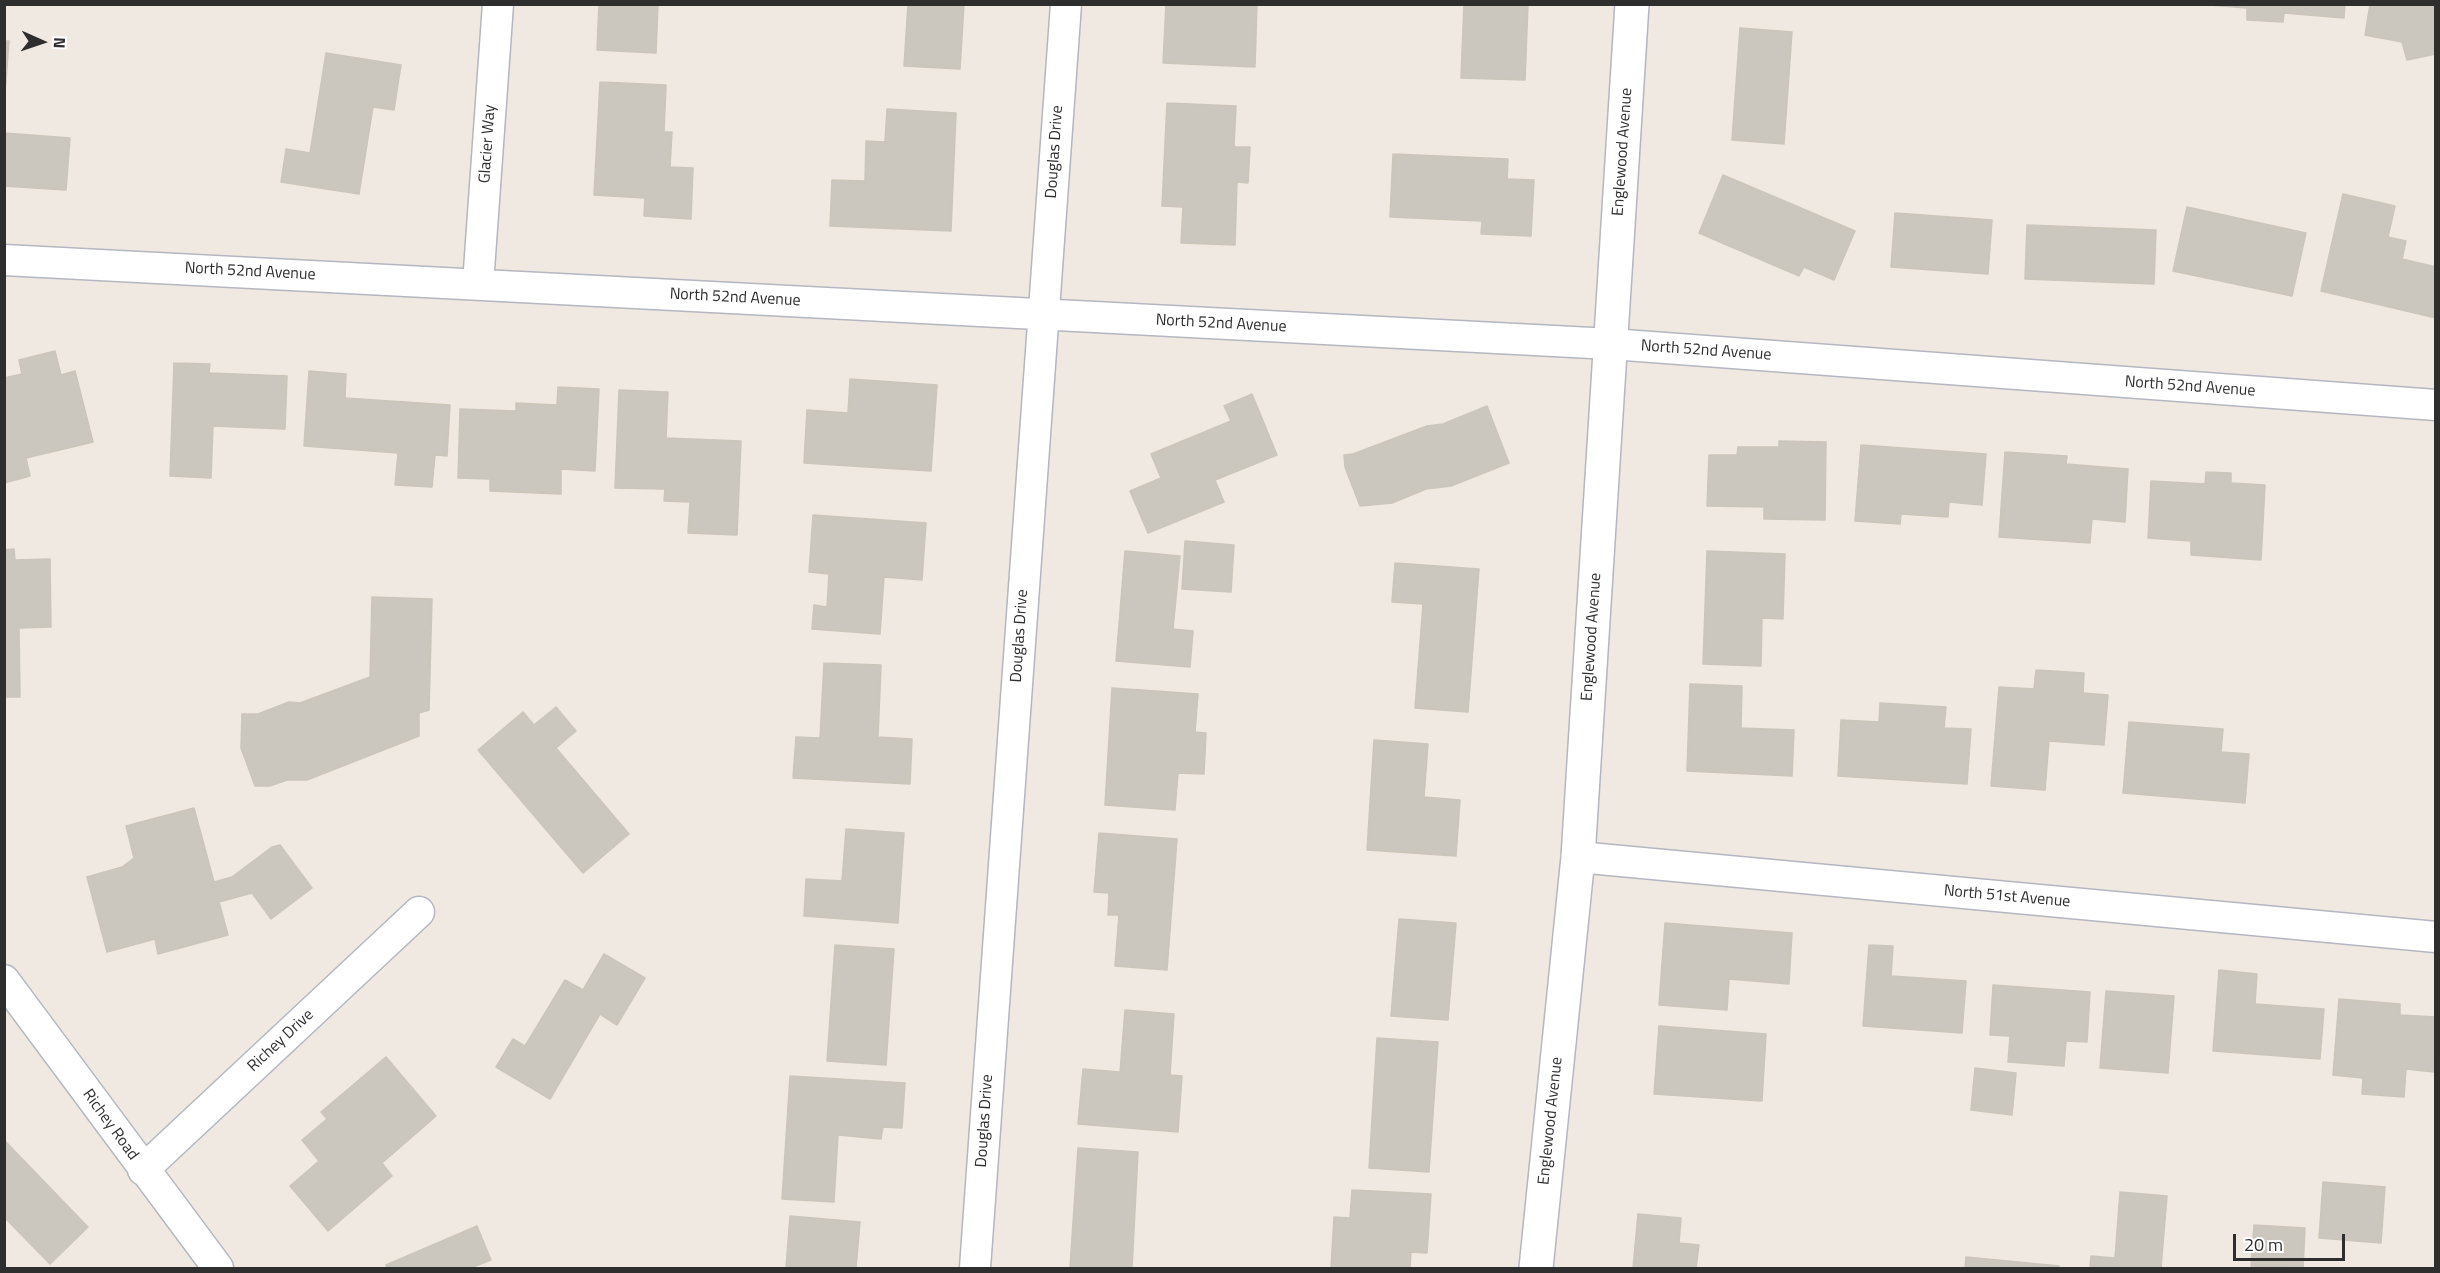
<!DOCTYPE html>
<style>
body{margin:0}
#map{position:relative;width:2440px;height:1273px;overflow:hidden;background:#efe9e1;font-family:"Titillium Web",sans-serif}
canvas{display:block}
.frame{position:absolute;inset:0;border:6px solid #2e2e2e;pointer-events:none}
.north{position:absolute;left:12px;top:12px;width:60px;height:60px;-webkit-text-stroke:4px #fff;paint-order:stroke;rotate:93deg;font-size:16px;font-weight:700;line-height:24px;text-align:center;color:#2e2e2e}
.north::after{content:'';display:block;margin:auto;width:21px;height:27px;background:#2e2e2e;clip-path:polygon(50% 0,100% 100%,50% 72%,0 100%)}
.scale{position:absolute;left:2233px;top:1234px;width:112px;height:27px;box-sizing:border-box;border:3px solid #2e2e2e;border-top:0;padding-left:8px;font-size:18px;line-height:21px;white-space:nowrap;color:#2e2e2e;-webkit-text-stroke:4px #fff;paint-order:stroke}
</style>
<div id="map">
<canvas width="2440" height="1273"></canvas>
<div class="frame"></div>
<div class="north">N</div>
<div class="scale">20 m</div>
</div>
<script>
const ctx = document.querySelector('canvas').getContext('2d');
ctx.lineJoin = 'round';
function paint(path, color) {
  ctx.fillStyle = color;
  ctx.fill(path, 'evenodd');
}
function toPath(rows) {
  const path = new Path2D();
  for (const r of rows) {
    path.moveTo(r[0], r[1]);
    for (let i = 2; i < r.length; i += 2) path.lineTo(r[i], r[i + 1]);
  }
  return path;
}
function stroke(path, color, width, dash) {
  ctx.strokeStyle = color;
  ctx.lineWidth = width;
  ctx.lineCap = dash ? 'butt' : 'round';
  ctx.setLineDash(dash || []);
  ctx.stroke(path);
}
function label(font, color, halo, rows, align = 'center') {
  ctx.font = font + ' "Titillium Web",sans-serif';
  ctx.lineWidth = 4.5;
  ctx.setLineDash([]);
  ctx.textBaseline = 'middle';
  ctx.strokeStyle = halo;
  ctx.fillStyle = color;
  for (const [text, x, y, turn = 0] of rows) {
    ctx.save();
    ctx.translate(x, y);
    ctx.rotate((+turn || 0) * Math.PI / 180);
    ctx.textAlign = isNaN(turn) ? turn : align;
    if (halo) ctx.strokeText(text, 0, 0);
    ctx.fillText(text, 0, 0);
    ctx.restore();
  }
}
const building = toPath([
 [599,4,658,4,656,53,597,50,599,4],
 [908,4,964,4,960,69,904,66,908,4],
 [1166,4,1257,4,1255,67,1163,63,1166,4],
 [1464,4,1528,4,1525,80,1461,78,1464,4],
 [2345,4,2344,18,2284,13,2283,22,2247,20,2247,8,2209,5,2345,4],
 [2370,4,2436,4,2436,54,2407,60,2402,42,2365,35,2370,4],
 [1740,28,1792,32,1784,144,1732,140,1740,28],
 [4,41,9,41,4,106,4,41],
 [326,53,401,65,394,110,373,107,359,194,281,182,286,149,310,153,326,53],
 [600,82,666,85,664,132,672,132,670,167,693,168,691,219,644,216,645,198,594,195,600,82],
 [1167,103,1236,106,1234,147,1250,147,1248,183,1237,182,1235,245,1181,243,1183,207,1162,206,1167,103],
 [887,109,956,113,951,231,830,226,832,180,865,181,866,141,885,142,887,109],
 [4,133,70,138,66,190,4,186,4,133],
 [1393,154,1508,159,1507,179,1534,180,1531,236,1481,234,1482,221,1390,217,1393,154],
 [1723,175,1855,231,1834,280,1804,267,1799,276,1699,233,1723,175],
 [2343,194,2395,206,2388,237,2406,241,2402,259,2436,267,2436,318,2321,291,2343,194],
 [2187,207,2306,233,2292,296,2173,271,2187,207],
 [1895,213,1992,220,1988,274,1891,267,1895,213],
 [2027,225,2156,230,2154,284,2025,279,2027,225],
 [55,351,61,375,75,371,93,442,26,458,30,476,4,483,4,378,22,374,19,360,55,351],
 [174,363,210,364,209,373,287,376,285,429,213,426,211,478,170,476,174,363],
 [309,371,346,374,345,398,450,405,447,456,435,455,432,487,395,485,398,453,304,446,309,371],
 [850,379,937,385,931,471,804,463,807,410,848,413,850,379],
 [558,387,599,389,595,471,561,469,561,494,490,491,490,479,458,478,460,409,516,411,516,403,557,405,558,387],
 [619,390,668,392,666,438,741,441,737,535,688,533,690,502,664,501,665,489,615,488,619,390],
 [1252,394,1277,455,1215,480,1224,502,1148,533,1130,491,1161,478,1151,454,1231,421,1224,406,1252,394],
 [1487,406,1509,463,1451,486,1426,489,1392,503,1360,506,1345,467,1344,455,1353,454,1427,426,1443,424,1487,406],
 [1779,441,1826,442,1825,520,1764,519,1764,507,1707,506,1709,455,1737,455,1738,447,1779,447,1779,441],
 [1861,445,1986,454,1982,505,1949,502,1948,517,1901,514,1900,524,1855,521,1861,445],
 [2005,452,2067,456,2066,464,2128,469,2125,522,2092,519,2090,543,1999,537,2005,452],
 [2206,472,2231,473,2231,483,2265,485,2261,560,2191,555,2191,541,2148,538,2151,481,2205,484,2206,472],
 [813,515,926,523,922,580,884,577,880,634,812,629,814,605,827,607,829,574,809,572,813,515],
 [1185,541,1234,545,1231,592,1182,589,1185,541],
 [14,549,15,560,50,559,51,627,19,628,20,697,4,697,4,550,14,549],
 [1125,551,1180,556,1173,629,1193,631,1190,667,1116,661,1125,551],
 [1707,551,1785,554,1783,619,1762,618,1761,666,1703,664,1707,551],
 [1395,563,1479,569,1468,712,1415,708,1423,604,1392,602,1395,563],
 [372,597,432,599,429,710,419,713,419,736,307,780,287,780,270,786,255,786,241,748,242,714,258,714,289,702,300,703,370,677,372,597],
 [824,663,881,665,878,737,912,739,910,784,793,778,796,737,820,738,824,663],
 [2036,670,2084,673,2083,693,2108,695,2104,745,2049,741,2045,790,1991,786,1999,687,2034,689,2036,670],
 [1690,684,1742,686,1741,728,1794,730,1792,776,1687,771,1690,684],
 [1112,688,1198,694,1195,732,1206,733,1204,774,1178,773,1175,810,1105,805,1112,688],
 [1880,703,1946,707,1944,728,1971,729,1967,784,1838,776,1841,720,1879,722,1880,703],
 [556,707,576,731,556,748,629,834,583,873,478,750,523,712,534,725,556,707],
 [2129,722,2223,729,2221,752,2249,754,2245,803,2123,793,2129,722],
 [1374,740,1428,744,1424,797,1460,800,1456,856,1367,850,1374,740],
 [194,808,214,882,232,877,272,847,280,845,312,888,271,919,252,893,219,902,228,935,158,954,155,939,107,952,87,877,122,867,134,858,126,826,194,808],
 [846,829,904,833,898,923,804,916,806,879,842,881,846,829],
 [1099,833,1177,839,1167,970,1115,966,1119,915,1108,915,1109,893,1094,892,1099,833],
 [1399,919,1456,923,1448,1020,1391,1016,1399,919],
 [1665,923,1792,933,1789,984,1729,979,1727,1010,1659,1005,1665,923],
 [835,945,894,949,886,1065,827,1061,835,945],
 [1869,945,1893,946,1891,976,1966,981,1962,1033,1863,1026,1869,945],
 [604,954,645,978,617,1025,600,1014,550,1099,496,1067,513,1039,525,1046,565,980,583,990,604,954],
 [2219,970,2257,974,2255,1004,2324,1009,2320,1059,2213,1051,2219,970],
 [1993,985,2090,992,2087,1042,2066,1041,2064,1066,2008,1062,2010,1036,1990,1035,1993,985],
 [2106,991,2174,996,2168,1073,2100,1068,2106,991],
 [2339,999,2400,1004,2400,1015,2436,1017,2434,1072,2406,1069,2404,1097,2362,1094,2363,1078,2333,1075,2339,999],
 [1125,1010,1174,1014,1170,1075,1182,1076,1178,1132,1078,1124,1083,1069,1120,1072,1125,1010],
 [1659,1026,1766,1034,1762,1101,1654,1094,1659,1026],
 [1377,1038,1438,1042,1429,1172,1369,1168,1377,1038],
 [386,1057,436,1116,382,1163,392,1176,328,1231,290,1186,319,1161,302,1140,327,1119,321,1112,386,1057],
 [1975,1068,2016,1073,2012,1115,1971,1110,1975,1068],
 [790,1076,905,1083,902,1128,883,1127,881,1139,838,1135,834,1202,782,1199,790,1076],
 [4,1140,88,1227,50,1264,4,1217,4,1140],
 [1078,1148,1138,1152,1132,1268,1070,1268,1078,1148],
 [2323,1182,2385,1187,2381,1243,2319,1238,2323,1182],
 [1352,1190,1431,1194,1427,1253,1411,1252,1410,1268,1331,1268,1334,1217,1350,1218,1352,1190],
 [2120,1192,2167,1196,2161,1268,2090,1268,2091,1256,2115,1258,2120,1192],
 [1638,1214,1681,1218,1679,1243,1699,1245,1696,1268,1633,1268,1638,1214],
 [790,1216,860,1222,856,1268,773,1268,786,1268,790,1216],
 [2254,1225,2305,1228,2303,1268,2251,1266,2254,1225],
 [477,1226,491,1260,470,1268,387,1268,386,1265,477,1226],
 [1966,1257,2059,1266,2059,1268,1965,1268,1966,1257]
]);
paint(building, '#cbc7bf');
stroke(building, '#cbc5ba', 1.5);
const street = toPath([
 [4,260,1611,344,2436,405],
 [478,284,498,4],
 [1578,857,2436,937],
 [4,980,218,1268],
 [143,1170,419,912],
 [975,1268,1066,4]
]);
const secondary = toPath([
 [1536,1268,1578,857,1632,4]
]);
stroke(street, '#b4b7c1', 33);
stroke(secondary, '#b4b7c1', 36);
stroke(street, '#fff', 30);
stroke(secondary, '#fff', 33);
label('16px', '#2e2e2e', '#fff', [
 ["Glacier Way",488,144,-86],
 ["Douglas Drive",1055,152,-86],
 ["Englewood Avenue",1623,152,-86],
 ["North 52nd Avenue",250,272,3],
 ["North 52nd Avenue",735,298,3],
 ["North 52nd Avenue",1221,324,3],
 ["North 52nd Avenue",1706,351,4],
 ["North 52nd Avenue",2190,387,4],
 ["Douglas Drive",1020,636,-86],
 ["Englewood Avenue",1592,637,-86],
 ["North 51st Avenue",2007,897,5],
 ["Richey Drive",281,1041,-43],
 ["Douglas Drive",985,1121,-86],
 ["Englewood Avenue",1551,1121,-84],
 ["Richey Road",110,1125,54]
]);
</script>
